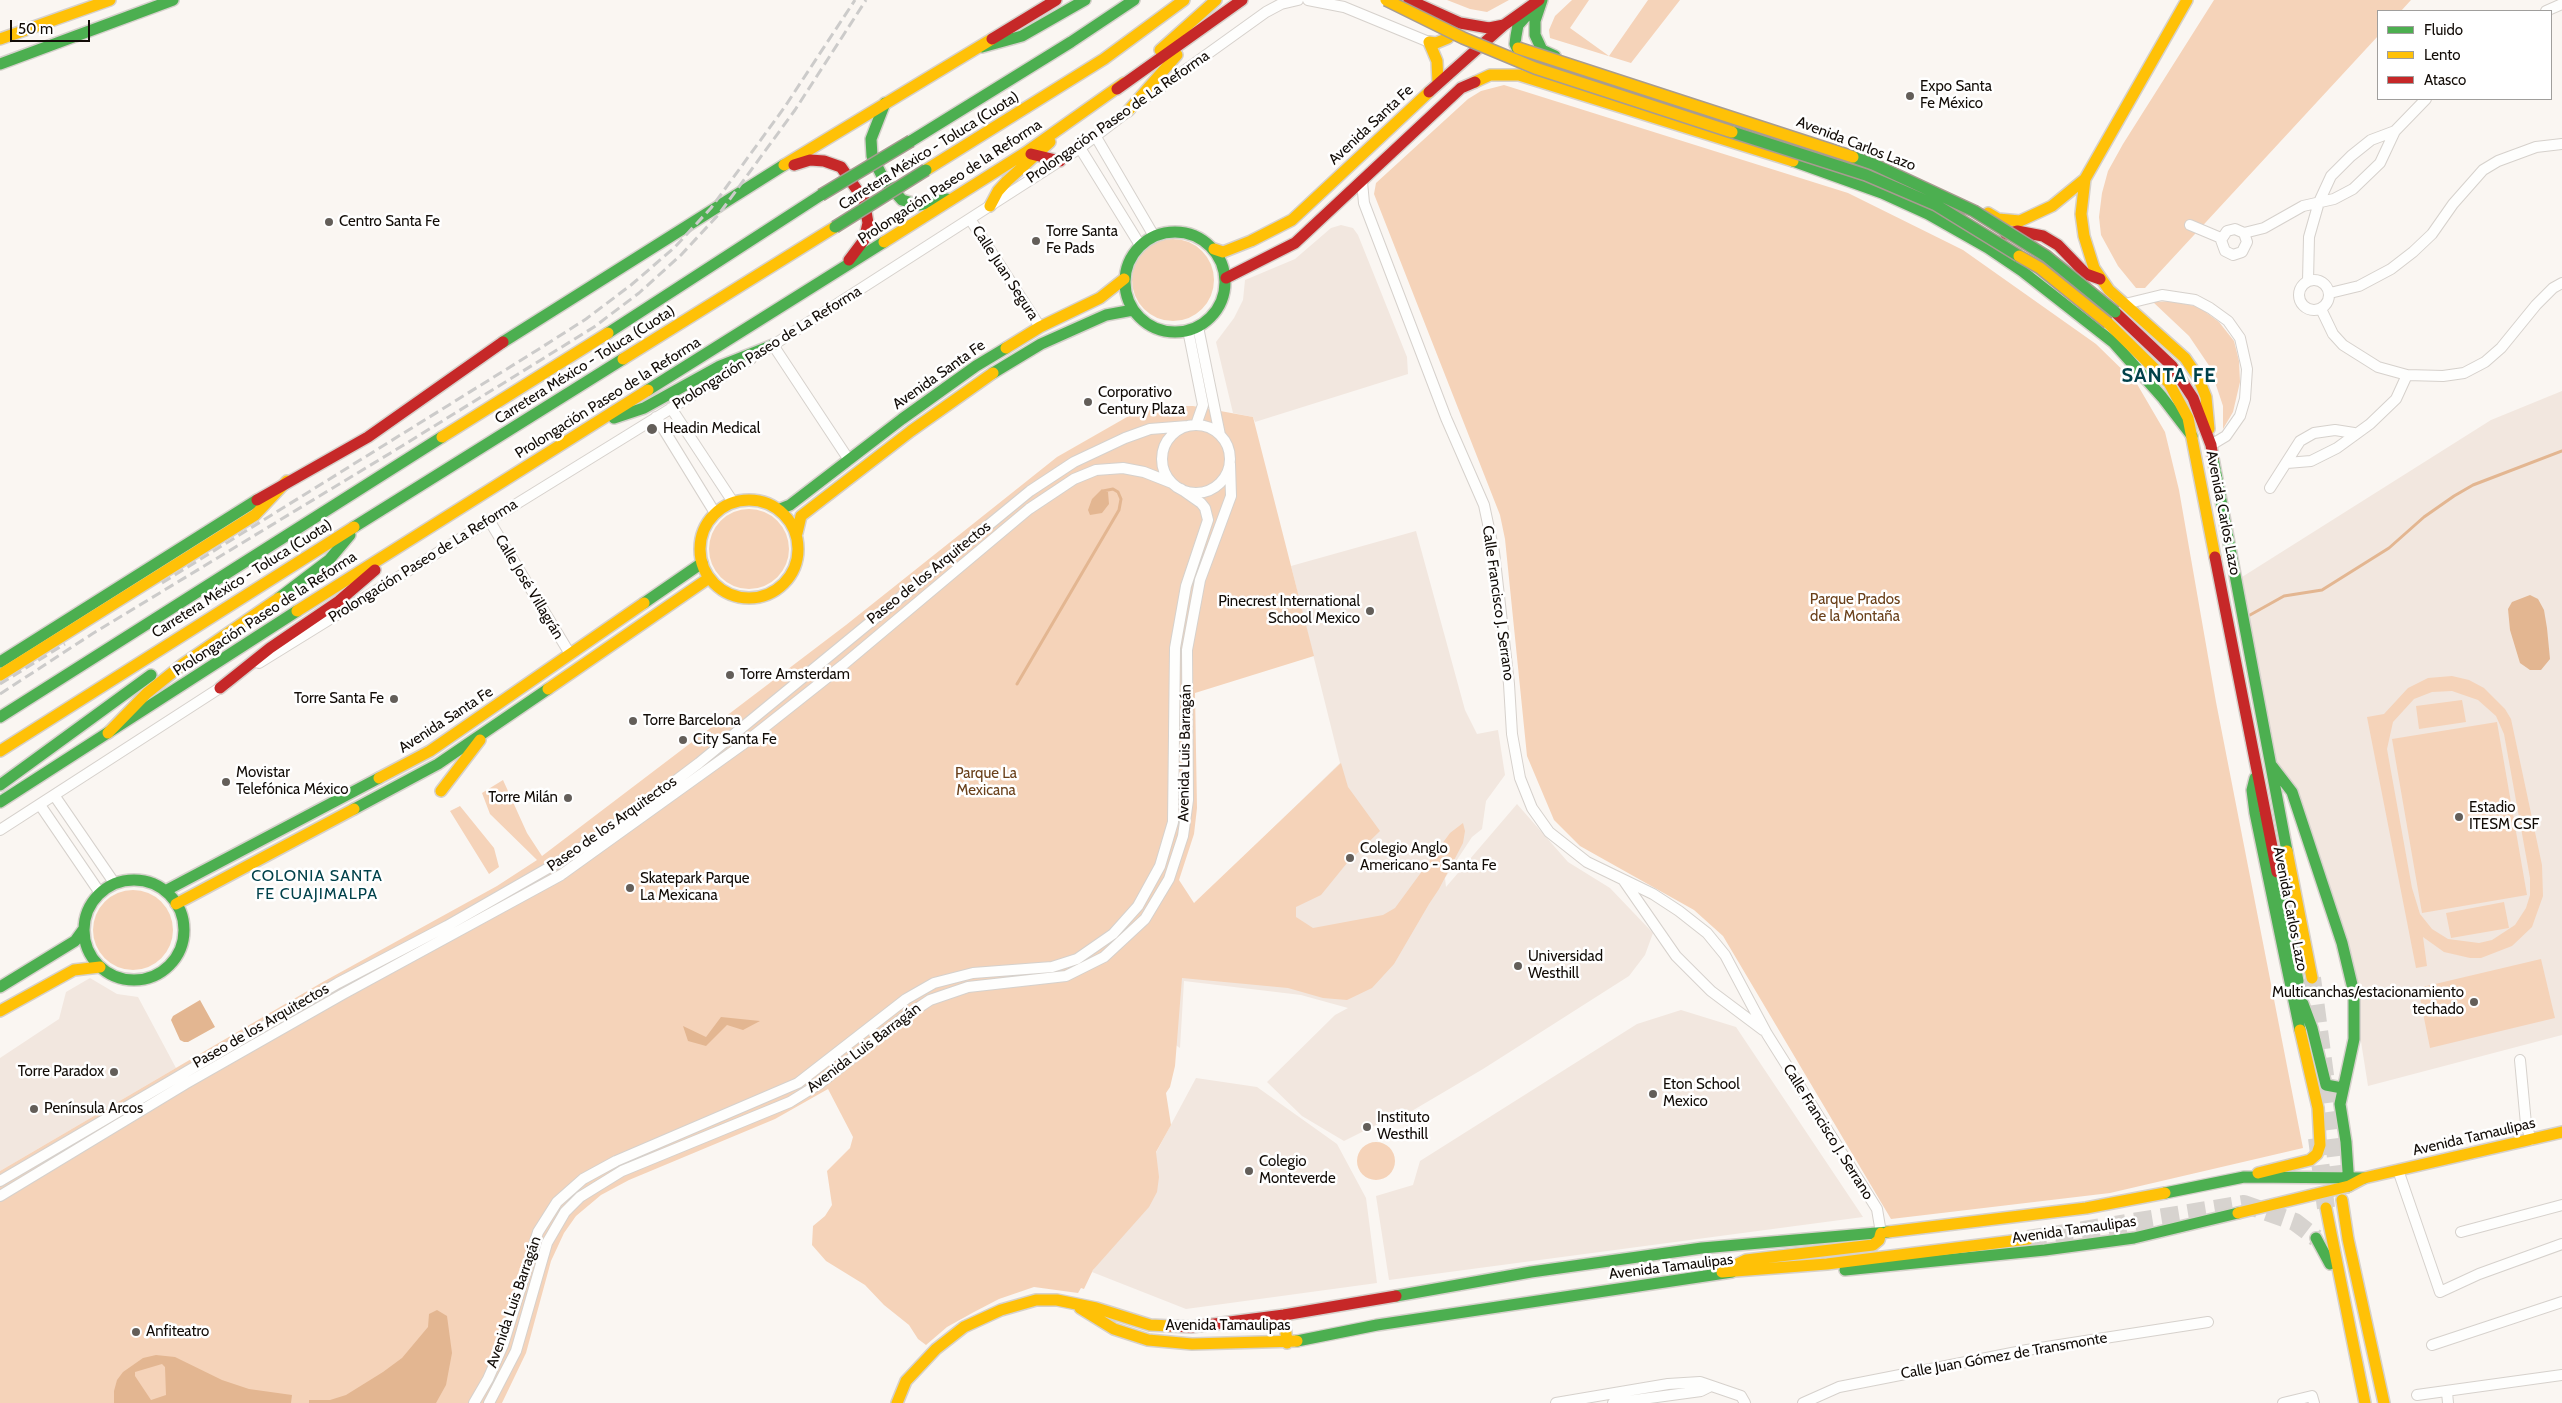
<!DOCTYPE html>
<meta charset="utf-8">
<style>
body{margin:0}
#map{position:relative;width:2562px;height:1403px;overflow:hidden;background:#faf6f2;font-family:Cabin,sans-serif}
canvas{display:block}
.legend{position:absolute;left:2377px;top:10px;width:175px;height:90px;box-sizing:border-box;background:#fff;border:1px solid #a09e9c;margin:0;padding:6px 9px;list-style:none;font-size:15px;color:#120c07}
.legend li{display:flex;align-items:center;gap:10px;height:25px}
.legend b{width:25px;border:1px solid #a09e9c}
.scale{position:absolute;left:10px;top:20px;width:80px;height:22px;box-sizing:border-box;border:2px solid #120c07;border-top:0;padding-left:6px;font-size:15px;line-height:18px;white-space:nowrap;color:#120c07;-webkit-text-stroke:4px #fff;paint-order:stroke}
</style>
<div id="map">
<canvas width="2562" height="1403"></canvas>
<ul class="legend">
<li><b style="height:6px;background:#4caf50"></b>Fluido</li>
<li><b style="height:6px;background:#ffc107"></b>Lento</li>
<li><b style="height:6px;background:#c62828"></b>Atasco</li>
</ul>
<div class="scale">50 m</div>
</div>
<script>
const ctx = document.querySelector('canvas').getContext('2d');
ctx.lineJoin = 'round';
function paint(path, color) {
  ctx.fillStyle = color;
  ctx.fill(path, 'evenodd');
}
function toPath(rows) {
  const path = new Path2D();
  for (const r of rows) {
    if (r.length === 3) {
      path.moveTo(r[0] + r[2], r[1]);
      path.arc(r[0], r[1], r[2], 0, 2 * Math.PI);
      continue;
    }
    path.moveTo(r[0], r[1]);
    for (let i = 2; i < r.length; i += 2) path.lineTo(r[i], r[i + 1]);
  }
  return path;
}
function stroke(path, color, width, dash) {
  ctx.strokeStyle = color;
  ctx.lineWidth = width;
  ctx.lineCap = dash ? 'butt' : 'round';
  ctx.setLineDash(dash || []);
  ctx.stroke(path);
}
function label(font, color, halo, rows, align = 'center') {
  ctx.font = font + ' Cabin,sans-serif';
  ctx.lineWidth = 5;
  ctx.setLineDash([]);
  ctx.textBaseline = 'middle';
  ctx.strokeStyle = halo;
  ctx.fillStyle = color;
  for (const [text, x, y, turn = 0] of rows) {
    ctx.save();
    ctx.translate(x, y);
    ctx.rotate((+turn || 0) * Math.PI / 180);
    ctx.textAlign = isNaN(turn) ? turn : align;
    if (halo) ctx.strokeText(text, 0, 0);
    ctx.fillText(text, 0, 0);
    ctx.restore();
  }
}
paint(toPath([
 [1341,225,1353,228,1358,235,1407,357,1408,374,1255,422,1253,417,1233,413,1216,342,1234,318,1243,300,1245,280,1295,259,1331,228],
 [2562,391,2562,1035,2368,1086,2356,1010,2303,832,2280,781,2242,577,2491,420],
 [1416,531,1465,710,1477,734,1498,730,1505,775,1486,801,1482,829,1472,837,1445,878,1446,887,1517,804,1568,862,1610,888,1653,933,1645,955,1629,976,1483,1069,1405,1115,1382,1122,1344,1141,1302,1116,1267,1082,1335,1015,1348,1008,1301,995,1184,981,1180,1048,1156,1032,1142,955,1340,763,1291,566],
 [90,978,117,994,138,997,176,1068,0,1171,0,1058,59,1019,66,992],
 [1681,1010,1736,1027,1863,1217,1389,1280,1376,1196,1413,1185,1420,1161,1637,1024],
 [1196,1078,1257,1087,1337,1144,1366,1198,1377,1283,1186,1309,1092,1272]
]), '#f2e7df');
paint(toPath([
 [1447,0,1509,0,1487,12,1470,9],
 [1572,0,1589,0,1570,28,1609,56,1648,0,1680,0,1631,63,1550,38,1549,30,1555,16],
 [2214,0,2411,0,2401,11,2378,11,2378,36,2145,288,2136,288,2118,266,2101,235,2099,217,2102,193,2108,171,2123,144],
 [1504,85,1848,193,1963,250,2096,344,2137,384,2165,432,2179,490,2216,702,2303,1148,2110,1193,1891,1219,1723,936,1694,910,1580,846,1554,820,1527,756,1505,539,1500,515,1374,194,1376,183,1468,99,1481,91],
 [1173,280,41],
 [2172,301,2199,307,2219,322,2234,341,2239,361,2240,382,2233,412,2223,429,2223,406,2210,367,2189,336,2153,302],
 [1173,406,1193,406,1253,417,1314,656,1195,693,1197,808,1194,834,1179,880,1194,903,1341,763,1348,787,1380,831,1347,863,1321,895,1296,907,1296,917,1313,928,1383,915,1395,908,1450,833,1463,823,1465,831,1463,843,1439,889,1429,904,1394,964,1372,988,1347,1000,1323,998,1288,988,1182,978,1175,1066,1170,1087,1166,1093,1171,1125,1156,1152,1159,1177,1157,1192,1149,1207,1093,1270,1084,1289,1081,1288,1078,1293,1034,1287,999,1299,974,1312,947,1327,926,1345,918,1339,909,1325,884,1305,865,1285,826,1261,812,1245,813,1226,825,1216,832,1205,827,1171,850,1148,853,1137,828,1089,775,1119,629,1180,601,1195,576,1216,564,1233,551,1261,526,1353,502,1403,0,1403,0,1171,321,983,497,886,537,860,490,814,482,793,503,780,527,833,542,856,846,625,1057,457,1127,417,1151,409],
 [749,549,40],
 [2452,676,2469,680,2484,688,2505,709,2511,719,2542,865,2543,896,2532,927,2512,946,2481,958,2470,958,2444,952,2423,937,2427,966,2416,968,2367,717,2384,714,2408,688,2428,678],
 [2452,691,2478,700,2496,716,2504,734,2530,878,2530,895,2526,908,2515,925,2492,940,2479,943,2448,939,2432,929,2420,914,2412,888,2387,749,2393,722,2414,699,2432,692],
 [2462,700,2466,722,2419,729,2416,706],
 [2497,722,2527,895,2422,913,2392,739],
 [460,806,494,848,499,867,489,874,450,811],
 [133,930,40],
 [2504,902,2509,928,2451,938,2446,913],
 [2541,959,2555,1018,2430,1048,2418,988],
 [1376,1161,19]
]), '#f5d3b9');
paint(toPath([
 [1102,489,1104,492,1108,492,1109,504,1102,513,1090,515,1088,510,1092,499],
 [2530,595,2538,599,2544,610,2547,628,2550,659,2541,670,2530,670,2520,663,2510,630,2508,609,2512,602],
 [200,1000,215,1027,188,1042,184,1042,180,1040,171,1020,173,1016],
 [721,1017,760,1021,743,1030,727,1025,706,1046,688,1041,683,1026,706,1037],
 [437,1310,447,1316,452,1353,446,1385,436,1403,309,1403,309,1400,330,1400,346,1395,383,1372,402,1358,428,1327,429,1314],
 [156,1355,175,1357,222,1380,249,1389,292,1395,291,1403,114,1403,114,1391,117,1380,123,1372,143,1358],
 [162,1364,165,1367,166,1395,151,1400,135,1376,135,1372]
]), '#e3b691');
stroke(toPath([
 [2250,615,2284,596,2322,590,2389,548,2424,517,2454,496,2473,485,2562,451],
 [1017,684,1119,510,1121,499,1118,492,1113,489,1103,491]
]), '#e3b691', 3);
stroke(toPath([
 [2312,978,2341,1195],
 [2317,1138,2326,1208],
 [2028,1239,2244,1204,2295,1222,2316,1238]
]), '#d7d3cf', 18, [18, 9]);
const street = toPath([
 [1308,0,1344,7,1429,42],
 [2546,11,2562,4],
 [1149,96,1266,12,1281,4,1298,0],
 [1096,137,1154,236],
 [1080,148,1140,245],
 [1362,182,1364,203,1446,418,1484,505,1494,552,1509,684,1512,734,1520,778,1532,808,1549,832,1587,862,1653,894,1679,911,1707,933,1725,955,1767,1034,1877,1209,1881,1233],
 [970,219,1040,327],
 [2190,225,2221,238],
 [2244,233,2247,242,2242,252,2233,255,2225,251,2221,240,2227,231,2235,229,2244,233,2264,228,2303,206,2334,199,2353,189,2380,163,2395,131,2426,99],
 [2314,295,15],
 [2308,281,2309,237,2319,202,2331,176,2351,156,2371,140,2395,131],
 [2330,293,2359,286,2391,269,2413,252,2432,234,2453,204,2483,170,2498,161,2536,147,2562,144],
 [2125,304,2162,295,2195,300,2210,308,2228,321,2240,338,2247,369,2245,399,2240,416,2226,436,2211,445],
 [2321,309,2333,334,2343,345,2378,367,2407,375,2443,376,2464,373,2485,362,2501,348,2536,305,2553,288,2562,283],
 [1198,327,1220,435],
 [1188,330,1203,405,1196,425],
 [773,345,849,460],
 [767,349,1080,148,1131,109],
 [671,408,733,502],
 [656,417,715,513],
 [1196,459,34],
 [2287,463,2311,461,2337,448,2370,424,2396,399,2407,375],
 [2270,488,2300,441,2314,433,2335,430,2354,433],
 [489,520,570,654],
 [259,663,751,359],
 [54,795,115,884],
 [40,805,100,893],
 [0,830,226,684],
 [1624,881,1676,956,1711,991,1763,1030],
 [2520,1060,2526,1124,2531,1140],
 [2398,1170,2440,1292,2479,1274,2562,1244],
 [0,1181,338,983,447,926,571,855,634,812,699,763,1030,491,1074,462,1125,438,1150,429,1188,426],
 [0,1196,185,1084,343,994,561,875,742,745,843,665,1029,509,1074,479,1096,470,1123,468,1144,472,1172,483],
 [2461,1232,2562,1205],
 [2432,1345,2562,1302],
 [2447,1392,2448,1403],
 [2417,1395,2562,1375],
 [474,1403,488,1379,503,1345,538,1232,557,1202,583,1179,616,1161,798,1083,906,999,934,983,973,973,1052,967,1077,959,1113,934,1138,906,1160,866,1173,822,1175,648,1186,586,1208,520,1205,508,1201,503,1181,489],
 [489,1403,516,1351,547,1243,565,1212,580,1197,622,1171,790,1102,819,1084,906,1016,930,1000,968,987,1066,976,1104,957,1145,919,1169,879,1183,836,1188,800,1187,650,1200,580,1231,496,1230,464],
 [1556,1403,1668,1384,1700,1382,1741,1396,1745,1403],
 [1613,1403,1701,1391,1709,1387],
 [1803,1403,1839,1387,2027,1350,2208,1322],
 [2283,1403,2312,1396,2314,1403]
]);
const fast = toPath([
 [1542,0,1535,21,1535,35,1542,50,1555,56],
 [982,47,1022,36,1085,0],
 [1521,57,1515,44,1516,36,1518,25,1528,14],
 [0,64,173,0],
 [885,103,871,139,872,156,884,180,902,200,920,205,947,199],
 [911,141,1071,42,1134,0],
 [1793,161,1882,193,1928,214,1988,248,2022,271,2114,343,2162,397,2192,436],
 [1175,282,50],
 [608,333,821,195],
 [503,342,784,165],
 [993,373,1041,344,1106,315,1133,310],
 [648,390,884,242],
 [614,418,644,408,720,366,773,345],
 [2213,458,2287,851],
 [780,509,790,505,902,419,976,366,1006,348],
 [354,527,623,359],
 [279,598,329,560,350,535],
 [644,603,702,563],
 [0,662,257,500],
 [0,717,442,437],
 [2272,766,2292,792,2342,943,2354,993,2354,1039,2340,1104,2346,1142,2349,1186],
 [2255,778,2252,790,2255,813,2300,1030],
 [0,785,151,675],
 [0,802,297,611],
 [354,809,438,764,548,689],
 [2277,872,2298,981],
 [134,930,50],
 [165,891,379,778],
 [0,987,75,941,83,930],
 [2295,995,2303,1004,2312,1028,2326,1085,2342,1088],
 [2165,1193,2244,1177,2364,1178],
 [2316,1238,2330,1264],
 [1845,1270,2045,1250,2134,1238,2238,1213],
 [1396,1296,1531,1272,1702,1248,1888,1232],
 [1297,1341,1377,1325,1732,1272]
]);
const slow = toPath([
 [0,39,110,0],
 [1160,50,1216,0],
 [1475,82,1490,75,1519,75,1793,161],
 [1438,83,1437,61,1429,42,1436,43,1448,38,1452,29,1451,23],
 [1128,111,1177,55],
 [784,165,992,39],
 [926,170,1104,59,1184,0],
 [2085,179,2081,214,2084,236,2094,268,2109,290,2185,358,2198,377,2206,397,2209,429],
 [990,206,998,191,1007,181,1050,142],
 [1988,213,1998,219,2020,221,2052,206,2085,179,2187,0],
 [884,242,1025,153,1124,83],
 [1214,249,1223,252,1251,241,1292,220,1429,92],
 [2108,323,2169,383,2188,418,2215,557],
 [1006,348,1040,327,1100,298,1124,279],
 [623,359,835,227],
 [442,437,608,333],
 [749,549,49],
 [797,533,801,516,911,431,993,373],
 [297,611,648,390],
 [0,675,255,515,287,481],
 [548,689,709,578],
 [108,733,147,693,183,664,279,598],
 [0,751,354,527],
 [379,778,430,751,644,603],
 [441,791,480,740],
 [2287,851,2312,978],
 [176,904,354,809],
 [0,1011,74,970,100,967],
 [2258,1173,2310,1160,2317,1154,2320,1145,2318,1108,2300,1030],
 [2342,1200,2348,1239,2384,1403],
 [2326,1208,2365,1403],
 [2238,1213,2349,1186,2364,1178,2562,1132],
 [1888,1232,2086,1208,2165,1193],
 [1727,1269,1746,1260,1873,1245,1879,1240,1881,1233],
 [1722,1272,1827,1264,2028,1239],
 [1080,1308,1114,1329,1148,1340,1192,1344,1297,1341],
 [1284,1315,1287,1343],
 [897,1403,906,1381,936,1349,964,1327,1001,1310,1036,1300,1057,1300,1096,1308,1150,1325,1171,1326]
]);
const jam = toPath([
 [1409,0,1460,23,1489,28,1504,25],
 [992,39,1056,0],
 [1117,89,1242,0],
 [1429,92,1504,25,1539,0],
 [1031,154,1060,161],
 [794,165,810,160,824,161,841,167,864,200,868,223,864,240,849,260],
 [2006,234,2017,231,2043,236,2058,245,2086,274,2100,279],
 [1226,278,1295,243,1461,88,1475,82],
 [2115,312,2172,366,2193,398,2211,445,2213,458],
 [257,500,368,437,503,342],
 [2215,557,2277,872],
 [220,688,270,648,339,601,375,570],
 [1171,1326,1191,1327,1284,1315,1396,1296]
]);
stroke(street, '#d6d1cc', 12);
stroke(fast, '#d6d1cc', 14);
stroke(slow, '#d6d1cc', 14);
stroke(jam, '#d6d1cc', 14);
stroke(street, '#fefefd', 10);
stroke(fast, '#4caf50', 11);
stroke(slow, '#ffc107', 11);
stroke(jam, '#c62828', 11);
stroke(toPath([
 [162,583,539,349,586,319,631,285,674,248,711,208,784,108,855,0],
 [0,684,65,644],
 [0,694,92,634,402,446,594,327,639,293,681,255,719,214,795,110,866,0]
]), '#cccbca', 3, [10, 5]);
const fastBridge = toPath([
 [1732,132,1866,175,1936,205,2019,256],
 [1853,157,1873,164,1974,211,2046,256,2115,312],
 [821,195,911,141],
 [835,227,926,170]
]);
const slowBridge = toPath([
 [1386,0,1463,38,1535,68,1732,132],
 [1518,48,1853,157],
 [2019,256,2040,268,2108,323]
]);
stroke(fastBridge, '#a89c91', 14, []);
stroke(slowBridge, '#a89c91', 14, []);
stroke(fastBridge, '#4caf50', 11);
stroke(slowBridge, '#ffc107', 11);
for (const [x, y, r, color] of [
 [1910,96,5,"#635e59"],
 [329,222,5,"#635e59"],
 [1036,241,5,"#635e59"],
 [1088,402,5,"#635e59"],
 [652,429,6,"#635e59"],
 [1370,611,5,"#635e59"],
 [730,675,5,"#635e59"],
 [394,699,5,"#635e59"],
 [633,721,5,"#635e59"],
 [683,740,5,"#635e59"],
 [226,782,5,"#635e59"],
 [568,798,5,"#635e59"],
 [2459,817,5,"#635e59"],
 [1350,858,5,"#635e59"],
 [630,888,5,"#635e59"],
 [1518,966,5,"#635e59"],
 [2474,1002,5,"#635e59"],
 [114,1072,5,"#635e59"],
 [1653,1094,5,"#635e59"],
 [34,1109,5,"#635e59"],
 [1367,1127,5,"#635e59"],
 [1249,1171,5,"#635e59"],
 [136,1332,5,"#635e59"]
]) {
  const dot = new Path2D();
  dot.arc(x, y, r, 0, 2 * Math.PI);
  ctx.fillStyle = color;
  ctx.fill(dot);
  stroke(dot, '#fff', 2);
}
label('15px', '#120c07', '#fff', [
 ["Expo Santa",1920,87],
 ["Fe México",1920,104],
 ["Centro Santa Fe",339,222],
 ["Torre Santa",1046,232],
 ["Fe Pads",1046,249],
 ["Corporativo",1098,393],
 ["Century Plaza",1098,410],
 ["Headin Medical",663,429],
 ["Pinecrest International",1360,602,"right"],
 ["School Mexico",1360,619,"right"],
 ["Torre Amsterdam",740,675],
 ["Torre Santa Fe",384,699,"right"],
 ["Torre Barcelona",643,721],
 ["City Santa Fe",693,740],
 ["Movistar",236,773],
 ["Telefónica México",236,790],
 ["Torre Milán",558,798,"right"],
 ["Estadio",2469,808],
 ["ITESM CSF",2469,825],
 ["Colegio Anglo",1360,849],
 ["Americano - Santa Fe",1360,866],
 ["Skatepark Parque",640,879],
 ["La Mexicana",640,896],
 ["Universidad",1528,957],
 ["Westhill",1528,974],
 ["Multicanchas/estacionamiento",2464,993,"right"],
 ["techado",2464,1010,"right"],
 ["Torre Paradox",104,1072,"right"],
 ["Eton School",1663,1085],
 ["Mexico",1663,1102],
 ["Península Arcos",44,1109],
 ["Instituto",1377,1118],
 ["Westhill",1377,1135],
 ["Colegio",1259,1162],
 ["Monteverde",1259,1179],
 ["Anfiteatro",146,1332]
], 'left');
label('15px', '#120c07', '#fff', [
 ["Prolongación Paseo de La Reforma",1118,117,-35],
 ["Avenida Santa Fe",1371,125,-43],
 ["Avenida Carlos Lazo",1856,144,21],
 ["Carretera México - Toluca (Cuota)",929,151,-32],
 ["Prolongación Paseo de la Reforma",950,182,-33],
 ["Calle Juan Segura",1005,273,57],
 ["Prolongación Paseo de La Reforma",767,348,-32],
 ["Carretera México - Toluca (Cuota)",585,365,-32],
 ["Avenida Santa Fe",939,375,-35],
 ["Prolongación Paseo de la Reforma",608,398,-32],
 ["Avenida Carlos Lazo",2223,513,79],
 ["Prolongación Paseo de La Reforma",423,561,-32],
 ["Paseo de los Arquitectos",929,573,-39],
 ["Carretera México - Toluca (Cuota)",242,579,-32],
 ["Calle José Villagrán",529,587,59],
 ["Calle Francisco J. Serrano",1498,603,82],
 ["Prolongación Paseo de la Reforma",265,614,-33],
 ["Avenida Santa Fe",446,720,-33],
 ["Avenida Luis Barragán",1185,753,-89],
 ["Paseo de los Arquitectos",612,824,-35],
 ["Avenida Carlos Lazo",2290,909,79],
 ["Paseo de los Arquitectos",261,1026,-30],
 ["Avenida Luis Barragán",864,1048,-37],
 ["Calle Francisco J. Serrano",1828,1132,58],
 ["Avenida Tamaulipas",2474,1137,-13],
 ["Avenida Tamaulipas",2074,1230,-8],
 ["Avenida Tamaulipas",1671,1267,-7],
 ["Avenida Luis Barragán",514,1302,-71],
 ["Avenida Tamaulipas",1228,1326],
 ["Calle Juan Gómez de Transmonte",2004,1356,-10]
]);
label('15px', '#6a401a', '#fff', [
 ["Parque Prados",1855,600],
 ["de la Montaña",1855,617],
 ["Parque La",986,774],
 ["Mexicana",986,791]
]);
ctx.letterSpacing = '1px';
label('16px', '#00414a', '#fff', [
 ["COLONIA SANTA",317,876],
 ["FE CUAJIMALPA",317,894]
]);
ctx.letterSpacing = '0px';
ctx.letterSpacing = '1px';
label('bold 20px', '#00414a', '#fff', [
 ["SANTA FE",2169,376]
]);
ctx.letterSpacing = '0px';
</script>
